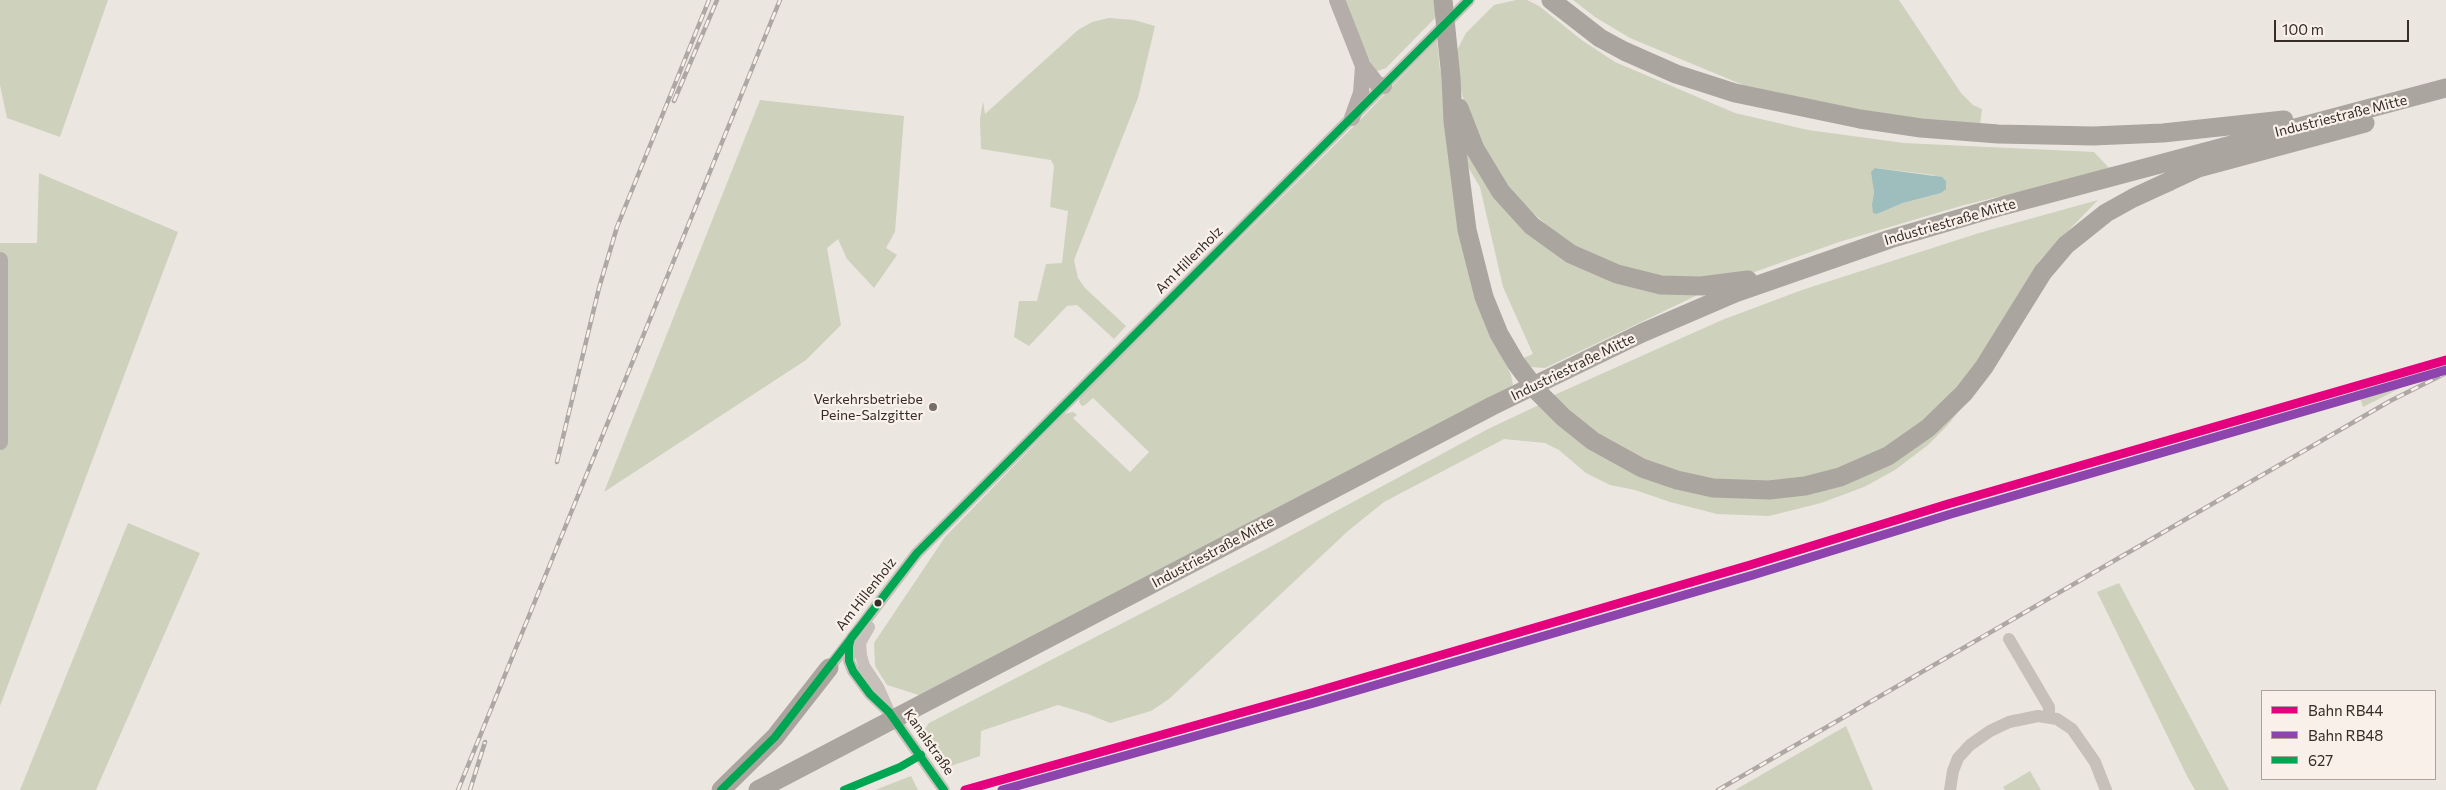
<!DOCTYPE html>
<meta charset="utf-8">
<style>
body{margin:0}
#map{position:relative;width:2446px;height:790px;overflow:hidden;background:#ece6e1;font-family:Commissioner,sans-serif}
canvas{display:block}
.legend{position:absolute;left:2261px;top:690px;width:175px;height:90px;box-sizing:border-box;background:#f9f1e9;border:1px solid #aba29c;margin:0;padding:6px 9px;list-style:none;font-size:15px;color:#362c28}
.legend li{display:flex;align-items:center;gap:10px;height:25px}
.legend b{width:25px;border:1px solid #aba29c}
.scale{position:absolute;left:2274px;top:20px;width:135px;height:22px;box-sizing:border-box;border:2px solid #362c28;border-top:0;padding-left:6px;font-size:15px;line-height:18px;white-space:nowrap;color:#362c28;-webkit-text-stroke:4px #f9f1e9;paint-order:stroke}
</style>
<div id="map">
<canvas width="2446" height="790"></canvas>
<ul class="legend">
<li><b style="height:6px;background:#e5007d"></b>Bahn RB44</li>
<li><b style="height:6px;background:#8e44ad"></b>Bahn RB48</li>
<li><b style="height:6px;background:#00a651"></b>627</li>
</ul>
<div class="scale">100 m</div>
</div>
<script>
const ctx = document.querySelector('canvas').getContext('2d');
ctx.lineJoin = 'round';
function paint(path, color) {
  ctx.fillStyle = color;
  ctx.fill(path, 'evenodd');
}
function toPath(rows) {
  const path = new Path2D();
  for (const r of rows) {
    path.moveTo(r[0], r[1]);
    for (let i = 2; i < r.length; i += 2) path.lineTo(r[i], r[i + 1]);
  }
  return path;
}
function stroke(path, color, width, dash) {
  ctx.strokeStyle = color;
  ctx.lineWidth = width;
  ctx.lineCap = dash ? 'butt' : 'round';
  ctx.setLineDash(dash || []);
  ctx.stroke(path);
}
function label(font, color, halo, rows, align = 'center') {
  ctx.font = font + ' Commissioner,sans-serif';
  ctx.lineWidth = 4.5;
  ctx.setLineDash([]);
  ctx.textBaseline = 'middle';
  ctx.strokeStyle = halo;
  ctx.fillStyle = color;
  for (const [text, x, y, turn = 0] of rows) {
    ctx.save();
    ctx.translate(x, y);
    ctx.rotate((+turn || 0) * Math.PI / 180);
    ctx.textAlign = isNaN(turn) ? turn : align;
    if (halo) ctx.strokeText(text, 0, 0);
    ctx.fillText(text, 0, 0);
    ctx.restore();
  }
}
paint(toPath([
 [0,0,108,0,60,137,7,118,0,85],
 [1343,0,1435,0,1435,18,1386,68,1375,72],
 [1516,0,1527,0,1539,6,1583,41,1615,62,1735,113,1808,130,1904,143,2094,152,2111,170,1964,205,1839,242,1746,275,1666,279,1636,271,1585,252,1554,232,1527,207,1510,189,1488,159,1469,119,1461,90,1456,52,1466,33,1494,5],
 [1876,168,1934,175,1941,193,1903,203,1877,214,1872,204,1874,192,1872,172],
 [1573,0,1899,0,1961,93,1973,105,1982,109,1980,125,1906,123,1767,95,1630,38,1595,17],
 [1109,18,1134,20,1155,26,1138,98,1074,260,1078,278,1085,288,1126,326,1114,339,1077,305,1067,306,1029,346,1014,337,1019,301,1037,301,1046,264,1062,263,1068,211,1050,207,1054,166,1051,160,981,149,980,119,983,101,985,114,1078,30,1092,22],
 [1437,40,1440,71,1443,72,1496,345,1511,375,1513,385,925,697,887,685,875,666,874,643,945,537,1064,414,1073,412,1077,415,1073,418,1130,472,1149,452,1093,398,1085,405,1082,406,1079,402,1080,397,1360,120],
 [760,100,904,116,895,232,886,248,897,255,874,288,847,259,838,239,827,248,841,325,806,360,604,492],
 [1463,136,1547,245,1706,291,1545,368,1531,367,1521,359,1533,354,1503,287,1480,187,1468,167],
 [39,173,178,232,0,706,0,243,37,243],
 [2170,187,2175,190,2142,203,2115,216,2096,229,2067,254,2043,286,1993,369,1947,426,1928,445,1895,470,1864,487,1821,503,1769,516,1717,514,1670,502,1635,490,1610,485,1586,473,1559,450,1545,443,1504,439,1384,502,1348,531,1169,699,1151,711,1110,723,1088,714,1058,705,981,731,980,756,948,767,924,730,929,723,1266,549,1488,429,1541,404,1590,444,1623,464,1658,480,1696,490,1734,495,1773,495,1830,485,1866,472,1916,443,1945,419,1972,391,2005,343,2039,284,2051,267,2078,240,2114,212,2140,198],
 [2098,200,2040,260,1964,382,1907,436,1853,465,1783,482,1710,480,1624,454,1552,396,1722,320,1802,290,1979,233],
 [2446,365,2363,407,2359,394,2354,392],
 [128,523,200,553,96,790,20,790],
 [2119,583,2229,790,2195,790,2187,776,2097,592],
 [1846,726,1873,790,1735,790],
 [2030,771,2041,790,2005,790,2003,787],
 [911,776,918,790,875,790]
]), '#ced1bc');
paint(toPath([
 [1875,168,1942,177,1946,181,1946,189,1941,193,1903,203,1877,214,1873,213,1872,204,1874,192,1871,172]
]), '#9ebebd');
stroke(toPath([
 [869,627,860,643,861,655,864,666,878,687,889,712],
 [2009,639,2049,707,2049,716],
 [851,640,849,661,853,671,870,694,889,712,944,790],
 [829,668,917,553,1469,0],
 [1950,790,1953,771,1958,758,1970,745,1990,731,2009,722,2038,716,2057,719,2072,729,2095,762,2106,790]
]), '#c6bfba', 12);
stroke(toPath([
 [1337,0,1363,66,1377,84,1384,86],
 [1352,118,1361,93,1363,66],
 [0,260,0,442]
]), '#b4ada9', 16);
stroke(toPath([
 [1443,0,1451,78,1453,121,1467,230,1484,297,1499,334,1516,363,1538,392,1563,417,1593,441,1642,468,1677,480,1713,488,1769,490,1805,486,1840,477,1888,456,1928,428,1964,393,1984,367,2043,272,2066,245,2106,213,2133,198,2198,168,2365,123],
 [1551,0,1600,38,1624,51,1676,74,1735,93,1860,119,1921,128,1998,134,2093,136,2163,133,2284,120],
 [1459,108,1475,149,1501,192,1532,226,1571,254,1617,274,1661,285,1701,286,1748,280],
 [721,790,775,737,829,668],
 [758,790,1492,406,1642,333,1735,293,1890,239,2002,206,2446,88]
]), '#aba5a0', 19);
const rail = toPath([
 [674,101,717,0],
 [557,462,599,288,617,227,709,0],
 [458,790,780,0],
 [470,790,485,742],
 [1718,790,2390,401,2446,373]
]);
stroke(rail, '#ada8a4', 4.5);
stroke(rail, '#f9f1e9', 2.5, [8]);
stroke(toPath([
 [859,628,851,638,849,646,849,661,853,671,870,694,889,712,944,790],
 [721,790,775,737,917,553,1469,0],
 [844,790,900,767,921,755]
]), '#00a651', 8);
stroke(toPath([
 [965,790,1311,693,1750,565,1948,504,2446,360]
]), '#e5007d', 9);
stroke(toPath([
 [1002,790,1314,703,1753,575,1951,514,2446,370]
]), '#8e44ad', 9);
for (const [x, y, r, color] of [
 [933,407,5,"#766d69"],
 [878,603,4.5,"#362c28"]
]) {
  const dot = new Path2D();
  dot.arc(x, y, r, 0, 2 * Math.PI);
  ctx.fillStyle = color;
  ctx.fill(dot);
  stroke(dot, '#f9f1e9', 2);
}
label('14px', '#362c28', '#f9f1e9', [
 ["Industriestraße Mitte",2341,116,-14],
 ["Industriestraße Mitte",1950,222,-16],
 ["Am Hillenholz",1189,260,-45],
 ["Industriestraße Mitte",1573,367,-26],
 ["Industriestraße Mitte",1213,552,-28],
 ["Am Hillenholz",866,594,-52],
 ["Kanalstraße",929,742,55]
]);
label('14px', '#362c28', '#f9f1e9', [
 ["Verkehrsbetriebe",923,399],
 ["Peine-Salzgitter",923,415]
], 'right');
</script>
